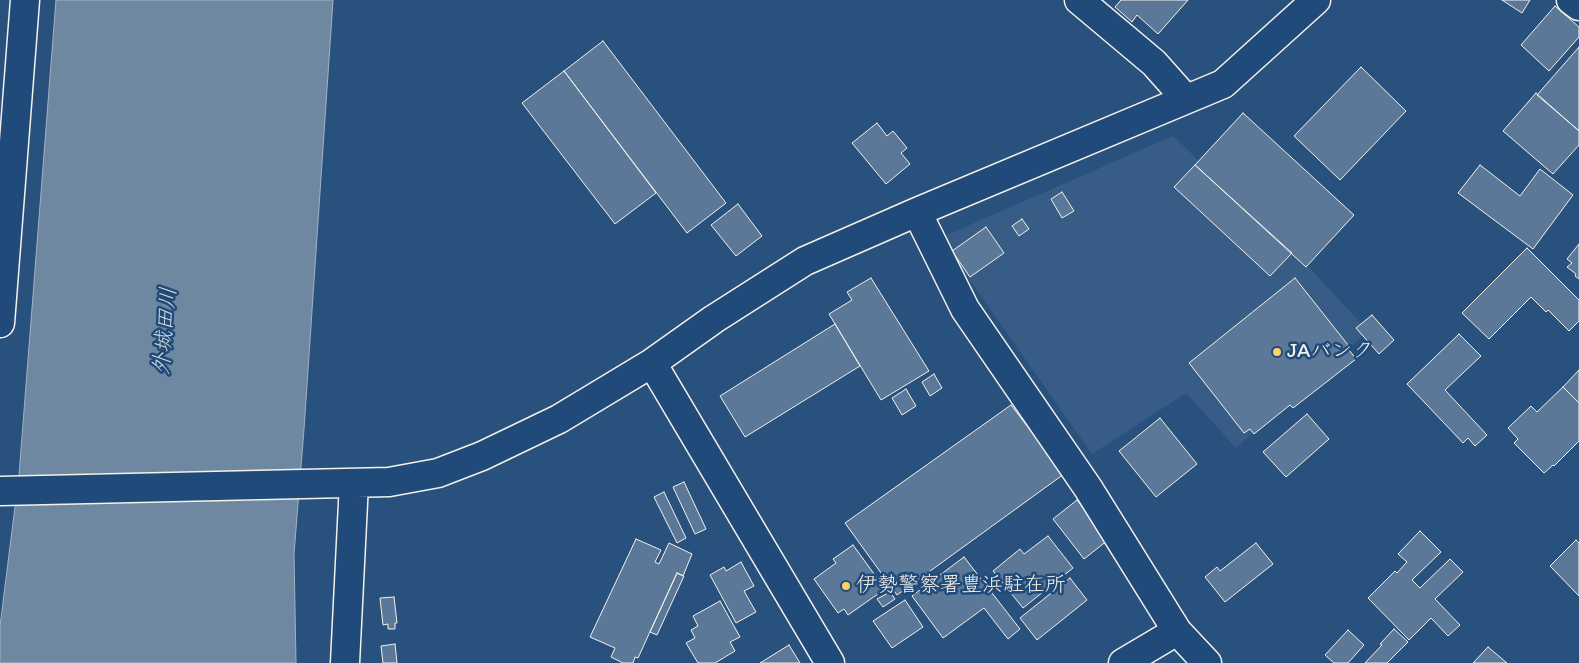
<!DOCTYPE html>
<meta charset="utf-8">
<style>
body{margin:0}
canvas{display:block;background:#28517e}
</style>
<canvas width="1579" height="663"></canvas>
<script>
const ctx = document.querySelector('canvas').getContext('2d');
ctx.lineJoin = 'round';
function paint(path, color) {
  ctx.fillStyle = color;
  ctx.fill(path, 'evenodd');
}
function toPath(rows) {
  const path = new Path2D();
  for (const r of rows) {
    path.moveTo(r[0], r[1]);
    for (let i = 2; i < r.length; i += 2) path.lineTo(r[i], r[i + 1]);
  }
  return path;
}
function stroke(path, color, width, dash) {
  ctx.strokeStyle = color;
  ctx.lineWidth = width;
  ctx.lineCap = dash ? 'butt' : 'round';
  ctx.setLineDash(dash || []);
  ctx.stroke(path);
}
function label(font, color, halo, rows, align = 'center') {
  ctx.font = font + ' Itim,"Klee One",sans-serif';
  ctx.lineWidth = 5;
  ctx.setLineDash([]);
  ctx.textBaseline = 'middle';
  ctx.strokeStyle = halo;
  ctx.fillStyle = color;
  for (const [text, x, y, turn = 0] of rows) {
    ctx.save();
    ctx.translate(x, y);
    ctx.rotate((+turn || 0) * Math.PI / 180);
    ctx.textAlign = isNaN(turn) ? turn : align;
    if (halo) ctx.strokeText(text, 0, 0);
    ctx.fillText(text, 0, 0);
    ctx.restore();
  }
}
paint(toPath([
 [1173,136,1306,264,1368,331,1236,448,1186,393,1092,454,940,238]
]), '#375d86');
const water = toPath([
 [56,0,333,0,304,429,294,554,296,663,0,663,0,626,19,475,56,0]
]);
paint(water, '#6e88a2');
stroke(water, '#a4b2be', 1);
const building = toPath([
 [1121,0,1188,0,1158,34,1137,15,1132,22,1115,7,1121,0],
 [1502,0,1530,0,1522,13,1502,0],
 [1555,6,1579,27,1579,37,1549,71,1521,45,1555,6],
 [603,41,726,203,687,233,564,71,603,41],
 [1579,47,1579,129,1578,130,1537,95,1579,47],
 [1361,67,1406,111,1340,180,1294,136,1361,67],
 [564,71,656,193,615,224,522,103,564,71],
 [1536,93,1579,131,1579,145,1553,174,1503,131,1536,93],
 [1243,113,1354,215,1306,267,1195,165,1243,113],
 [877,123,887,136,893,131,907,148,901,153,910,164,886,184,852,143,877,123],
 [1195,165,1292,253,1270,276,1174,187,1195,165],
 [1480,165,1520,196,1540,169,1573,195,1533,249,1458,193,1480,165],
 [1062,192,1074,211,1062,218,1051,199,1062,192],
 [738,204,762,236,736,256,711,225,738,204],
 [1022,219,1029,229,1019,236,1012,226,1022,219],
 [986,227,1004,253,970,277,952,251,986,227],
 [1579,244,1579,279,1575,276,1576,274,1567,267,1572,263,1567,259,1579,244],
 [1527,248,1579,300,1579,321,1569,331,1548,310,1546,312,1531,297,1489,339,1462,313,1527,248],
 [871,278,929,371,881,400,829,314,852,300,847,292,871,278],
 [1295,278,1348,345,1346,346,1356,359,1293,408,1290,405,1254,434,1250,429,1244,433,1189,363,1295,278],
 [1372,315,1394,340,1379,354,1356,328,1372,315],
 [835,324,860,366,745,437,720,396,835,324],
 [1459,334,1481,356,1445,390,1487,435,1475,446,1468,438,1463,443,1407,384,1459,334],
 [1579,370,1579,403,1563,387,1579,370],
 [934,374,942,388,930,396,922,382,934,374],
 [1563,387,1579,403,1579,441,1554,466,1553,465,1544,473,1514,443,1518,439,1508,428,1531,406,1537,412,1563,387],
 [906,389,916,406,902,415,892,398,906,389],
 [1011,405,1064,474,897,595,845,523,1011,405],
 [1307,414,1329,439,1286,477,1263,452,1307,414],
 [1160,418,1197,464,1156,497,1119,451,1160,418],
 [684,482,706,529,695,534,673,487,684,482],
 [664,492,686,538,677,543,654,497,664,492],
 [1077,500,1108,540,1084,559,1053,519,1077,500],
 [1420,531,1441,552,1412,580,1420,588,1450,559,1463,572,1435,599,1460,625,1448,636,1431,618,1409,640,1368,598,1395,571,1397,573,1407,562,1398,554,1420,531],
 [1048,536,1073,568,1023,608,993,571,1020,549,1024,554,1048,536],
 [636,539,661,550,655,562,659,564,669,543,692,554,683,576,677,573,638,658,635,657,633,663,623,663,611,657,615,648,590,637,636,539],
 [1576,540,1579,543,1579,596,1550,566,1576,540],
 [1256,543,1273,564,1225,602,1205,577,1217,567,1220,571,1256,543],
 [853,545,885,589,848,615,844,609,838,613,814,579,836,563,833,559,853,545],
 [964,557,1020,629,1008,639,984,608,943,638,912,596,964,557],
 [741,562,754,586,744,591,756,612,736,623,710,575,724,567,726,571,741,562],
 [677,573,684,576,657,635,650,632,677,573],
 [1070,578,1087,600,1037,640,1020,618,1070,578],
 [890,592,895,599,883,607,877,599,890,592],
 [394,597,397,623,395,623,395,629,388,629,388,624,383,625,380,598,394,597],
 [905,600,923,627,892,648,873,621,905,600],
 [720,601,740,637,730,642,735,651,715,663,698,663,686,643,695,638,691,630,698,626,693,616,720,601],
 [1394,629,1408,642,1387,663,1365,663,1382,645,1380,644,1394,629],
 [1348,630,1364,645,1348,663,1334,663,1325,655,1348,630],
 [395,644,397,663,383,663,381,646,395,644],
 [789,645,800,663,760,663,789,645],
 [1488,647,1507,663,1473,663,1488,647]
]);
paint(building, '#5b7899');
stroke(building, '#f4f1e8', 1);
const minor = toPath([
 [1079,0,1154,63,1186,99],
 [1571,0,1579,6],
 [917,212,965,309,1088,488,1177,631,1207,663],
 [0,323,25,0],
 [652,363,830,663],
 [0,491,389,482,438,473,482,456,559,419,652,363,714,319,805,261,917,212,1223,84,1316,0],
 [345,663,354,483],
 [1123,663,1177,631]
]);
stroke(minor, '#f4f1e8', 31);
stroke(minor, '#1f4a7a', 28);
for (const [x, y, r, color] of [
 [1277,352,5,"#ffd166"],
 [846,586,5,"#ffd166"]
]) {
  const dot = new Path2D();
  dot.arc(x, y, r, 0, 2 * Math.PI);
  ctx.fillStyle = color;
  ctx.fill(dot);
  stroke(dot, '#1f4a7a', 2);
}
label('21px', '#f4f1e8', '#1f4a7a', [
 ["JAバンク",1287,352],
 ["伊勢警察署豊浜駐在所",856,586]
], 'left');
label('italic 22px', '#d9dcda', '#1f4a7a', [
 ["外城田川",166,331,-85]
]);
</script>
